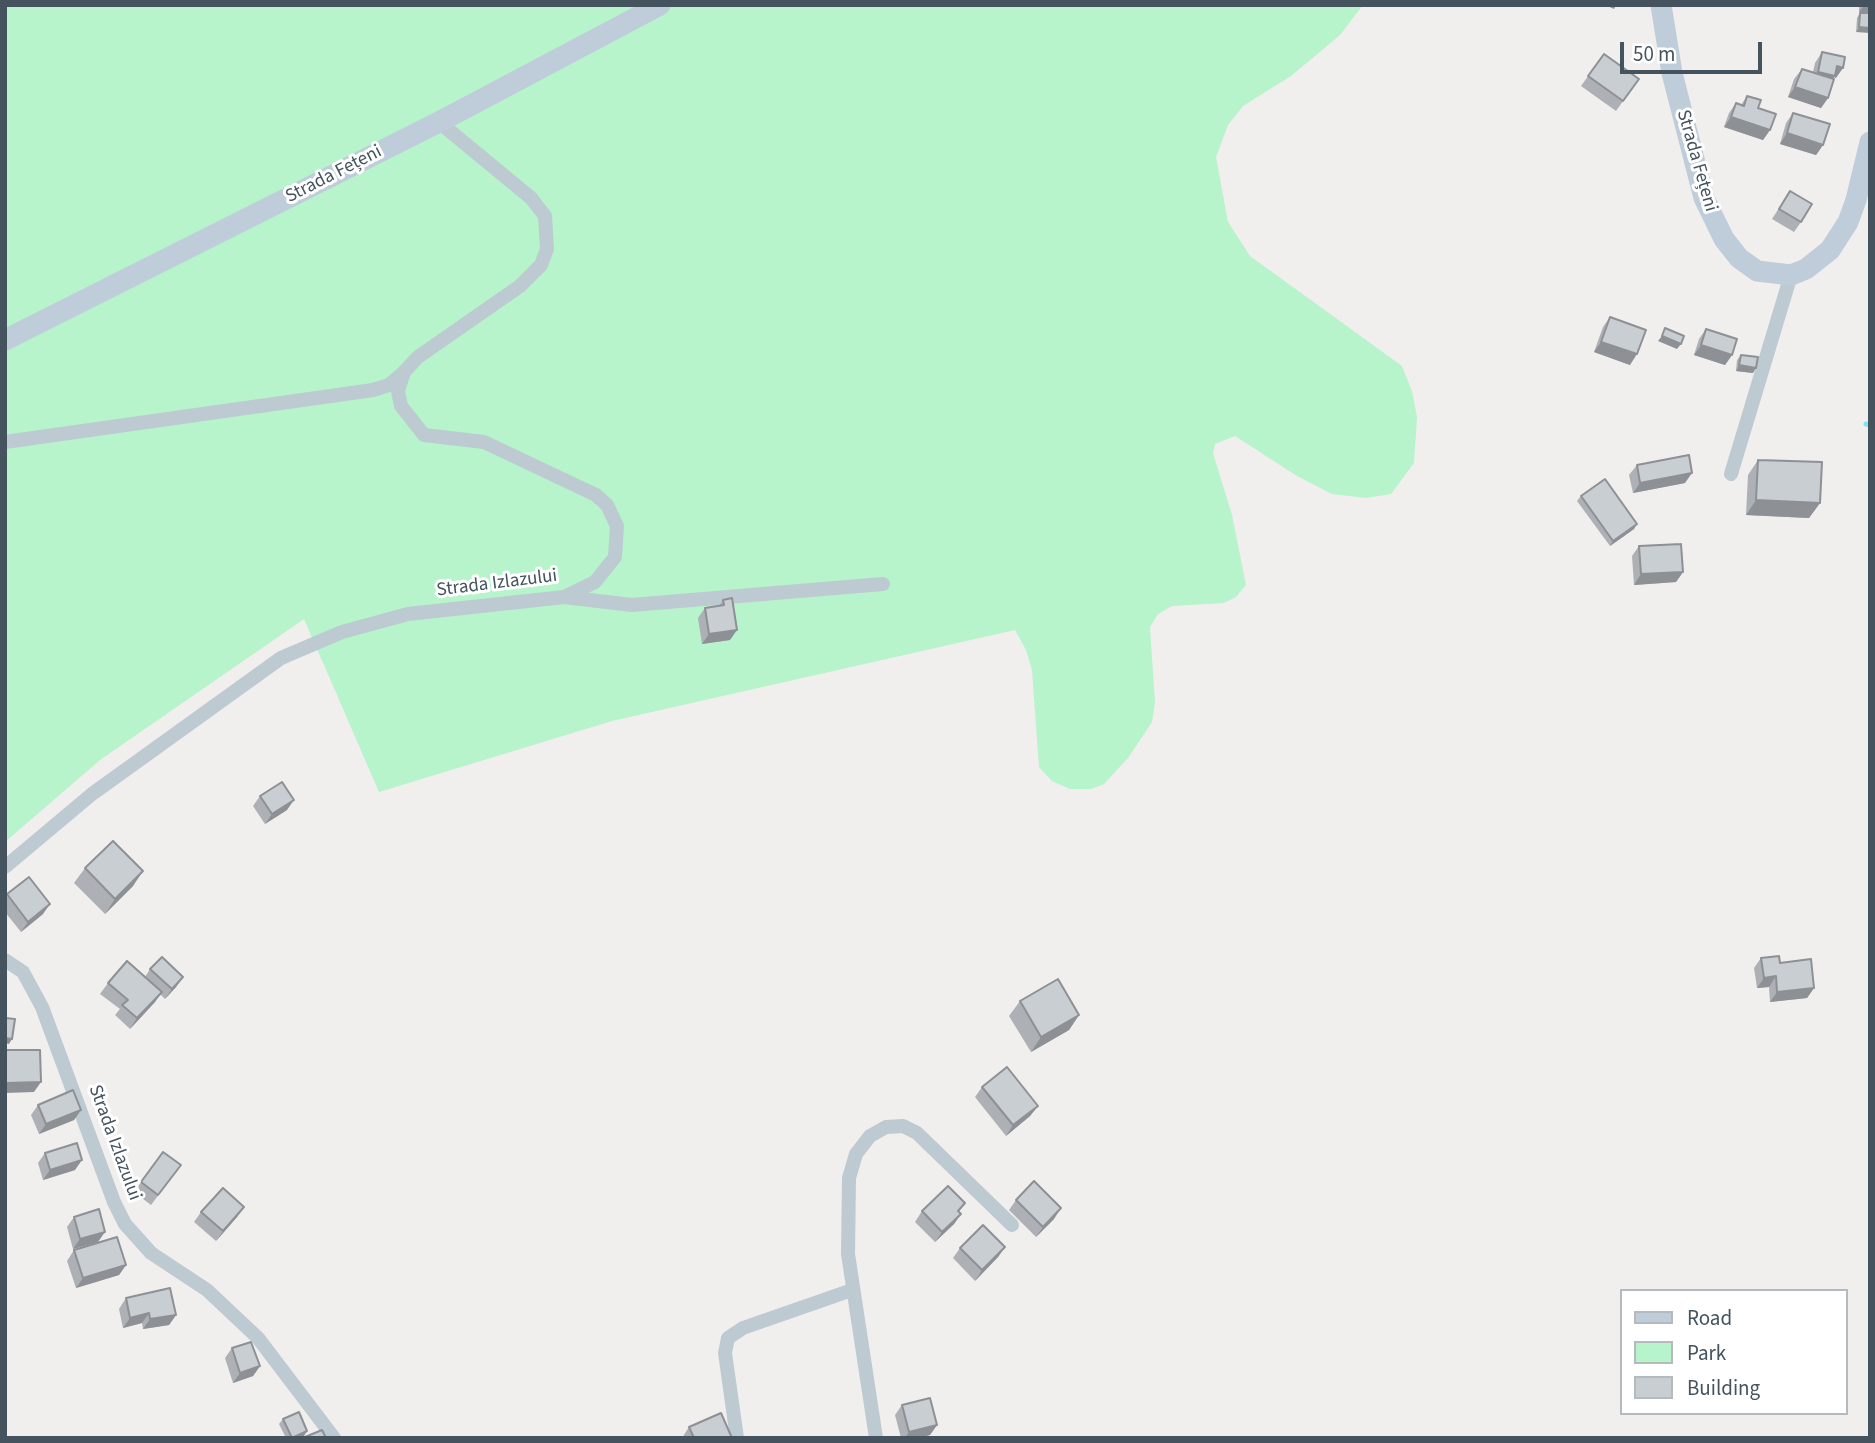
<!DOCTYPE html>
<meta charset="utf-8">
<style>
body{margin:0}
#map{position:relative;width:1875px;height:1443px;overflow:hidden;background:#f1eeee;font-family:"Source Sans 3",sans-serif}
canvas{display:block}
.frame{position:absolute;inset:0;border:7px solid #44535d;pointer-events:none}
.legend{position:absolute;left:1620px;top:1289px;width:228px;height:126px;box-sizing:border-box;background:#fff;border:2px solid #b4babe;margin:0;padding:9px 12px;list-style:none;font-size:21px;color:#44535d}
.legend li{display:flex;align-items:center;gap:14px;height:35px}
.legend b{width:35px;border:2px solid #b4babe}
.scale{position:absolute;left:1620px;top:42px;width:142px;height:32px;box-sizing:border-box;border:4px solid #44535d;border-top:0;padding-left:9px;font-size:21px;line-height:24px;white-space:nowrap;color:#44535d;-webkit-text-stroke:5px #fff;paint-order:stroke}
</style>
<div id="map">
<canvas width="1875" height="1443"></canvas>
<div class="frame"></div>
<ul class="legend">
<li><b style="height:9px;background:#becdd9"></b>Road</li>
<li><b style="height:19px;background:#b7f3cb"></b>Park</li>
<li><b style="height:19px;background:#c9ced3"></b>Building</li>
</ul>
<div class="scale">50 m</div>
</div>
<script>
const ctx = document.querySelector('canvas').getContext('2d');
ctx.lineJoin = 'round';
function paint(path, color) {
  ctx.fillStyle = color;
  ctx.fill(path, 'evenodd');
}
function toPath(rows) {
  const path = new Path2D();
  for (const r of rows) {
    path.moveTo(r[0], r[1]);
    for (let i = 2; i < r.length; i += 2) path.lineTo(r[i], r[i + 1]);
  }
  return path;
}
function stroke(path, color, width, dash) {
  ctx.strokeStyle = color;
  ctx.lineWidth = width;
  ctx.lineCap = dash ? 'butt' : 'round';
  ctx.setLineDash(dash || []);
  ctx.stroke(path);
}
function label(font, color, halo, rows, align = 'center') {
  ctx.font = font + ' "Source Sans 3",sans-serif';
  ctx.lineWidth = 6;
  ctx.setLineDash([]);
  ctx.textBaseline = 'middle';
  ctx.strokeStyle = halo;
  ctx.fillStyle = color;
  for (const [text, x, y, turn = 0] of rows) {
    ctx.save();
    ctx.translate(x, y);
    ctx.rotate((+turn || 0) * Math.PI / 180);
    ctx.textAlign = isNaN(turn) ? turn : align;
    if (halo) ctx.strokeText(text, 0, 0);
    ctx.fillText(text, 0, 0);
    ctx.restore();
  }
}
paint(toPath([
 [5,5,1363,5,1340,35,1291,76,1243,106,1228,125,1216,157,1228,222,1250,256,1402,366,1412,391,1417,417,1414,463,1391,494,1366,498,1332,494,1297,476,1235,436,1215,444,1213,453,1232,515,1246,585,1236,597,1224,603,1172,606,1158,614,1150,627,1155,703,1152,722,1128,758,1104,784,1091,789,1070,789,1052,781,1039,767,1032,670,1026,650,1015,630,612,721,379,792,304,619,100,760,5,842]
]), '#b7f3cb');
stroke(toPath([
 [1866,424,1870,425]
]), '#80e3f5', 5);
stroke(toPath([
 [5,442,373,390,389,385,403,373],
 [1731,474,1791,275],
 [564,597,632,605,883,584],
 [5,867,92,794,281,658,342,632,408,614,564,597,595,582,615,557,617,526,607,505,596,495,484,442,424,435,401,406,398,391,404,372,418,357,520,286,541,265,547,249,545,216,531,198,439,122],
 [5,960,23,972,42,1007,114,1202,125,1224,151,1253,207,1290,258,1338,334,1438],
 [737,1438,725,1353,728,1338,743,1328,852,1290],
 [876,1438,848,1254,849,1178,856,1154,870,1136,886,1127,903,1126,917,1133,1012,1225]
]), '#bdcad2', 14);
stroke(toPath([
 [1661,5,1672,73,1704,198,1724,239,1739,258,1757,271,1791,275,1806,269,1830,250,1848,222,1856,200,1870,142],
 [5,340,439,122,660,5]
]), '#becdd9', 21);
paint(toPath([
 [1859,5,1870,5,1859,12],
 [1860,13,1870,13,1856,32,1857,18],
 [1822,52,1836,78,1834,77,1833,79,1828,98,1821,108,1788,97,1794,79,1802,69,1813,72,1815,63],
 [1604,54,1639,79,1616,111,1581,86],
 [1747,96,1758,108,1770,130,1763,140,1724,127,1729,113,1736,103,1741,105],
 [1793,113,1823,145,1816,155,1780,144,1786,123],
 [1790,191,1801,222,1794,232,1772,219],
 [1610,317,1630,365,1594,352,1603,327],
 [1706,329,1732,355,1725,365,1694,355,1699,339],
 [1741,355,1753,373,1736,371,1737,360],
 [1758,460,1820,503,1809,518,1746,515,1748,475],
 [1637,465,1685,483,1633,493,1629,475],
 [1581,496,1634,529,1610,546,1577,501],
 [1639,546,1683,572,1676,582,1634,585,1632,556],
 [723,600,730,640,702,644,698,618,705,608,719,606],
 [260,796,287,810,265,824,253,806],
 [85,868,133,886,105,914,74,883],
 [7,894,43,914,21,932,5,912,5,896],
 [1761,958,1780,963,1814,988,1807,998,1770,1002,1769,987,1757,988,1754,968],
 [150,969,183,977,176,987,165,999,160,994,155,1002,130,1029,115,1015,120,1009,100,994,108,983,145,977],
 [1020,1001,1079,1015,1069,1030,1031,1052,1009,1016],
 [982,1087,1038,1106,1030,1116,1006,1136,975,1097],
 [38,1105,81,1110,74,1120,39,1134,31,1115],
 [163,1152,181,1165,151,1205,134,1192],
 [45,1153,75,1170,43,1180,38,1163],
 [1016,1200,1054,1219,1036,1237,1009,1210],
 [244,1207,237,1217,216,1241,194,1222,201,1212],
 [922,1211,959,1212,961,1214,954,1224,935,1242,915,1222],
 [74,1217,98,1242,73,1249,67,1227],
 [1005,1247,998,1257,975,1281,953,1258,960,1248],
 [74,1250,126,1265,119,1275,76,1288,67,1261],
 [126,1298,176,1315,169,1325,143,1329,142,1323,123,1328,119,1309],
 [232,1348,260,1366,253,1376,233,1383,225,1358],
 [902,1405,937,1425,930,1435,918,1438,901,1438,895,1415],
 [283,1419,304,1436,300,1438,286,1438,279,1424],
 [689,1427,732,1438,682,1438]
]), '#adb1b5');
paint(toPath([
 [1605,5,1616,5,1614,9],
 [1864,5,1870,5,1870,12,1859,12],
 [1859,27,1870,28,1870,33,1856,32],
 [1837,66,1843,68,1836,78,1834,77,1828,86,1811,82,1818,72],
 [1795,87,1828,98,1821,108,1788,97],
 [1731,117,1770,130,1763,140,1724,127],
 [1787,133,1823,145,1816,155,1780,144],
 [1662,336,1681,344,1677,349,1658,341],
 [1601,342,1637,354,1630,365,1594,352],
 [1701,345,1732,355,1725,365,1694,355],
 [1739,365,1756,368,1753,373,1736,371],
 [1692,473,1685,483,1633,493,1640,483],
 [1756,500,1820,503,1809,518,1746,515],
 [1637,524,1634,529,1610,546,1613,541],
 [1683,572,1676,582,1634,585,1641,574],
 [737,630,730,640,702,644,709,634],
 [294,800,287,810,265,824,272,814],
 [143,871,133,886,105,914,115,899],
 [50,904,43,914,21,932,28,922],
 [1776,976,1769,987,1757,988,1764,978],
 [183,977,176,987,165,999,172,989],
 [1814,988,1807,998,1770,1002,1777,992],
 [162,992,155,1002,130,1029,137,1018],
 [1079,1015,1069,1030,1031,1052,1041,1037],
 [5,1038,12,1039,9,1044,5,1043],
 [41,1082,34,1092,5,1093,6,1083],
 [1038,1106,1030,1116,1006,1136,1013,1125],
 [81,1110,74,1120,39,1134,46,1124],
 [82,1160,75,1170,43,1180,50,1170],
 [244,1207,237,1217,216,1241,223,1231],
 [1061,1208,1054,1219,1036,1237,1043,1227],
 [961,1214,954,1224,935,1242,942,1232],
 [105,1232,98,1242,73,1249,80,1239],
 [1005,1247,998,1257,975,1281,982,1270],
 [126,1265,119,1275,76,1288,83,1278],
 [149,1313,142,1323,123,1328,130,1318],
 [176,1315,169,1325,143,1329,150,1319],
 [260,1366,253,1376,233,1383,240,1373],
 [937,1425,930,1435,918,1438,905,1438,909,1432],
 [307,1431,304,1436,300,1438,293,1438]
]), '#8d9094');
const building = toPath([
 [1860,13,1870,13,1870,28,1859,27,1860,13],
 [1822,52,1845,57,1843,68,1837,66,1835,76,1818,72,1822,52],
 [1604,54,1639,79,1623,101,1588,76,1604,54],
 [1802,69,1834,79,1828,98,1795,87,1802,69],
 [1747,96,1761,100,1758,108,1776,114,1770,130,1731,117,1736,103,1744,106,1747,96],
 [1793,113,1830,124,1823,145,1787,133,1793,113],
 [1790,191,1812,204,1801,222,1779,209,1790,191],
 [1610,317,1646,330,1637,354,1601,342,1610,317],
 [1665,328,1684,336,1681,344,1662,336,1665,328],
 [1706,329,1737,339,1732,355,1701,345,1706,329],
 [1741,355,1758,357,1756,368,1739,365,1741,355],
 [1689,455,1692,473,1640,483,1637,465,1689,455],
 [1758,460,1822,462,1820,503,1756,500,1758,460],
 [1605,479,1637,524,1613,541,1581,496,1605,479],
 [1681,544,1683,572,1641,574,1639,546,1681,544],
 [732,598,737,630,709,634,705,608,724,605,723,600,732,598],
 [282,782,294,800,272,814,260,796,282,782],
 [113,841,143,871,115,899,85,868,113,841],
 [29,877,50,904,28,922,7,894,29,877],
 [1779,956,1780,963,1811,959,1814,988,1777,992,1776,976,1764,978,1761,958,1779,956],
 [162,957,183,977,172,989,150,969,162,957],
 [127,961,162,992,137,1018,122,1005,128,1000,108,983,127,961],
 [1058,979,1079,1015,1041,1037,1020,1001,1058,979],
 [5,1018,15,1019,12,1039,5,1038,5,1018],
 [5,1050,40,1050,41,1082,6,1083,5,1050],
 [1007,1067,1038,1106,1013,1125,982,1087,1007,1067],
 [73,1090,81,1110,46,1124,38,1105,73,1090],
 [77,1143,82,1160,50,1170,45,1153,77,1143],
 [163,1152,181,1165,158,1195,141,1182,163,1152],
 [1034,1181,1061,1208,1043,1227,1016,1200,1034,1181],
 [948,1186,965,1203,958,1211,961,1214,942,1232,922,1211,948,1186],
 [223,1188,244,1207,223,1231,201,1212,223,1188],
 [99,1209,105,1232,80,1239,74,1217,99,1209],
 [983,1225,1005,1247,982,1270,960,1248,983,1225],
 [117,1237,126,1265,83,1278,74,1250,117,1237],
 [170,1288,176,1315,150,1319,149,1313,130,1318,126,1298,170,1288],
 [251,1342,260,1366,240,1373,232,1348,251,1342],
 [930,1398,937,1425,909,1432,902,1405,930,1398],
 [299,1412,307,1431,292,1438,283,1419,299,1412],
 [721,1413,732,1438,694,1438,689,1427,721,1413],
 [322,1430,326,1438,306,1438,305,1437,322,1430]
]);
paint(building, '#c9ced3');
stroke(building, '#8d9094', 2);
label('19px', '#44535d', '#fff', [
 ["Strada Fețeni",1696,161,74],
 ["Strada Fețeni",334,175,-27],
 ["Strada Izlazului",497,584,-7],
 ["Strada Izlazului",114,1143,70]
]);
</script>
